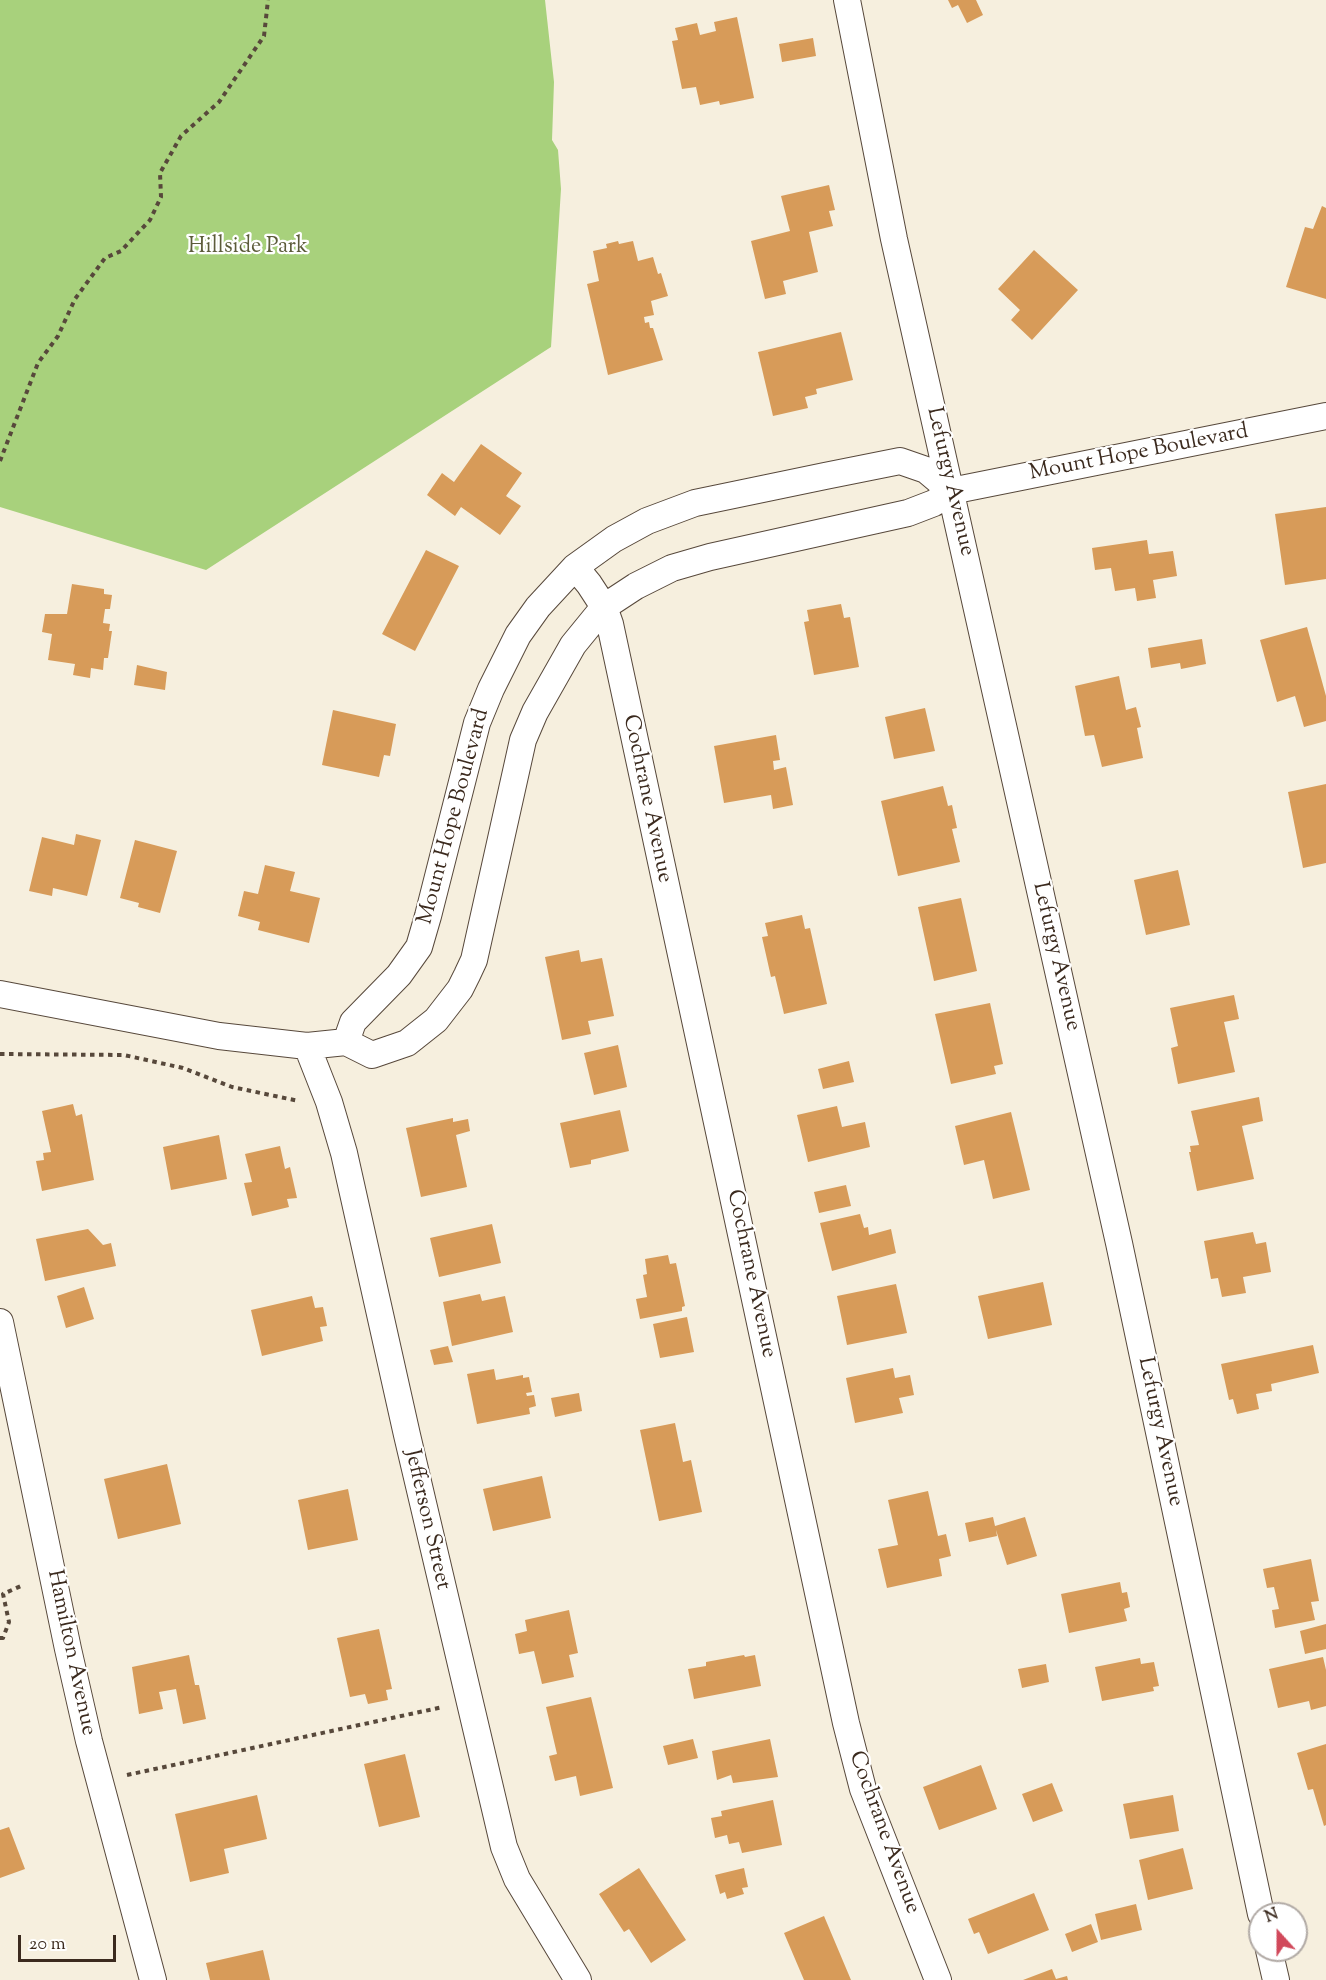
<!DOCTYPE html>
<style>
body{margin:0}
#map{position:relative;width:1326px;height:1980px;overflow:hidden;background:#f6efde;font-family:"Sorts Mill Goudy",serif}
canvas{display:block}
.north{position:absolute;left:1248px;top:1902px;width:60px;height:60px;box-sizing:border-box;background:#fff;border:2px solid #b1aaa5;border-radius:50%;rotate:339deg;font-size:16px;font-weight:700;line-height:24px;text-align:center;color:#3b2a1e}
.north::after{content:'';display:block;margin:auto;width:21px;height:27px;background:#d1495b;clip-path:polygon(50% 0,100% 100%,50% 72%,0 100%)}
.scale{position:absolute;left:18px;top:1935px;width:98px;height:27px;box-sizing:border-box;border:3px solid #3b2a1e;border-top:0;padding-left:8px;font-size:18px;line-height:21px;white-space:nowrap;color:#3b2a1e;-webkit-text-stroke:4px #fff;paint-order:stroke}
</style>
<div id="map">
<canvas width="1326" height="1980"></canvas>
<div class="north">N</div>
<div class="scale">20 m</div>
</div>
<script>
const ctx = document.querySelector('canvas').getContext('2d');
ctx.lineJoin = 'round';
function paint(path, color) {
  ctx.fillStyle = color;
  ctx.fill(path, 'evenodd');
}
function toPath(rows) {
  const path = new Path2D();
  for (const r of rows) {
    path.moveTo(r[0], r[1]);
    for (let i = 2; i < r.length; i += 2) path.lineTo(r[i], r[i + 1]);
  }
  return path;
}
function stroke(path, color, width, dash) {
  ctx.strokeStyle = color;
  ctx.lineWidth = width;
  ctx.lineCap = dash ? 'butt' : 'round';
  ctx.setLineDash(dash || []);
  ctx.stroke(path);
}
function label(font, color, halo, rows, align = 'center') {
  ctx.font = font + ' "Sorts Mill Goudy",serif';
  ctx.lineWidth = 4.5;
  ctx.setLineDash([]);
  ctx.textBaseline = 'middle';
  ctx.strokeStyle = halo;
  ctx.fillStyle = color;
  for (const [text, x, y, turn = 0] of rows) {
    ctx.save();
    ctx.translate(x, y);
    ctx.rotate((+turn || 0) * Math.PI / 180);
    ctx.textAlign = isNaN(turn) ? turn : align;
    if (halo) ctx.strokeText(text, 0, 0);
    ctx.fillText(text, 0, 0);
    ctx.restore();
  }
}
paint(toPath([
 [0,0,545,0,554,82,552,140,558,150,561,189,551,347,206,570,0,507]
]), '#a8d17c');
paint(toPath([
 [948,0,976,0,983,15,967,23,958,5,952,8],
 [737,17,754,98,720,105,719,101,700,105,696,87,682,89,672,41,678,40,675,28,697,23,700,35,716,31,714,22],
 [813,38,816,56,782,62,779,44],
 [829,185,835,210,829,211,833,226,809,232,818,272,783,281,786,294,765,299,751,241,790,231,781,196],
 [1322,206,1326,208,1326,299,1286,287,1305,227,1313,229],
 [618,241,619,244,633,241,638,261,653,257,658,274,661,273,668,296,651,301,654,315,644,317,645,323,649,322,650,328,653,328,663,360,608,375,587,284,599,281,593,251,607,248,606,244],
 [1034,250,1078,290,1032,340,1011,320,1020,310,998,289],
 [841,332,853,380,816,389,817,394,805,397,808,408,773,416,758,352],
 [481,444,522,473,506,496,521,506,500,535,461,507,455,516,427,495,442,473,454,482],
 [1326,507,1326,579,1285,585,1275,514],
 [1147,540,1149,554,1173,551,1177,576,1153,580,1156,598,1137,601,1135,588,1115,591,1111,568,1095,570,1092,548],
 [426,550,459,566,415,651,382,634],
 [72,584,104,589,104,594,112,595,110,609,105,609,103,623,110,624,109,631,112,631,108,658,104,658,103,670,91,668,90,678,73,675,75,664,48,660,52,634,42,632,45,614,67,614],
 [841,604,844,618,850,617,859,667,814,675,804,622,809,621,807,610],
 [1307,627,1326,696,1326,721,1304,727,1295,696,1277,702,1260,640],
 [1202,639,1206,664,1181,669,1180,663,1151,668,1148,648],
 [137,665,167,672,165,690,134,685],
 [1119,676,1126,710,1136,707,1141,727,1137,728,1143,758,1102,767,1094,735,1085,736,1075,686],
 [925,708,935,751,894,759,885,717],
 [333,710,396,724,390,756,384,755,379,777,322,765],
 [776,735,780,760,773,761,774,770,786,767,793,805,773,809,771,795,724,803,714,746],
 [1326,784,1326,863,1303,868,1288,792],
 [943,786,948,806,952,805,957,828,952,829,960,862,898,876,881,801],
 [76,834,101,840,87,896,53,888,52,896,29,891,42,837,74,845],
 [135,840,177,851,160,913,138,907,139,903,120,898],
 [265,865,295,872,290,891,320,898,309,943,258,930,260,922,238,916,244,891,258,894],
 [1178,870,1190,925,1146,935,1134,880],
 [961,898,977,971,934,981,918,907],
 [802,915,805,929,810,928,827,1004,784,1014,775,976,771,977,762,937,768,936,765,923],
 [579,950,581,962,602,958,614,1016,588,1021,591,1034,562,1040,545,957],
 [1234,995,1239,1019,1224,1022,1235,1072,1178,1084,1171,1048,1178,1046,1170,1008],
 [990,1003,1003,1064,994,1066,996,1074,951,1084,935,1014],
 [618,1045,627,1087,594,1095,584,1053],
 [849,1061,854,1082,823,1089,818,1069],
 [1259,1097,1263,1121,1242,1126,1254,1179,1197,1191,1189,1152,1191,1152,1190,1146,1199,1145,1191,1111],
 [73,1104,76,1116,82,1114,94,1180,42,1191,36,1161,44,1160,43,1153,51,1152,42,1111],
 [837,1106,842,1127,865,1122,870,1147,808,1162,797,1115],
 [620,1110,629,1151,591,1160,591,1164,570,1168,560,1123],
 [1011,1112,1030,1190,993,1199,984,1160,964,1165,955,1126],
 [453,1118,453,1122,468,1119,470,1131,456,1135,467,1187,421,1197,406,1128],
 [219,1135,227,1179,171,1190,163,1147],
 [280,1146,285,1169,290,1167,297,1198,287,1199,289,1207,252,1216,244,1183,252,1182,245,1154],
 [846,1185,851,1206,819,1213,814,1192],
 [860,1214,864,1228,868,1227,869,1235,891,1229,896,1253,832,1271,820,1223],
 [492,1224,501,1263,439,1277,430,1238],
 [88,1229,103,1245,111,1243,116,1266,45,1281,36,1239],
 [1253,1232,1256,1244,1266,1242,1271,1272,1243,1277,1246,1293,1222,1297,1218,1278,1211,1279,1204,1241],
 [668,1255,670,1264,676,1263,685,1306,682,1307,682,1311,640,1319,636,1299,647,1297,643,1275,647,1274,645,1259],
 [1043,1282,1052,1325,988,1339,978,1296],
 [896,1284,907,1333,847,1345,837,1296],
 [84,1287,94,1319,66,1328,57,1296],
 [480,1294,482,1301,505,1296,513,1332,452,1346,443,1302],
 [312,1296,315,1308,323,1307,327,1326,320,1327,323,1341,262,1356,251,1310],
 [687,1317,694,1352,660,1358,653,1324],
 [1313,1345,1319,1373,1271,1384,1272,1391,1256,1394,1259,1409,1237,1414,1233,1399,1229,1400,1221,1364],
 [448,1346,453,1362,434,1365,430,1350],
 [893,1368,895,1378,910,1375,914,1395,899,1398,903,1413,855,1423,846,1378],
 [494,1369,496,1380,523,1375,523,1378,529,1377,532,1392,526,1393,527,1396,534,1395,536,1406,529,1408,530,1414,477,1424,467,1374],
 [579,1393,582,1411,555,1417,551,1398],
 [675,1423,683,1462,691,1460,702,1512,659,1521,640,1430],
 [167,1464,181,1524,118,1539,104,1479],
 [542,1476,551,1518,493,1531,483,1489],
 [348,1489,358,1540,308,1550,298,1500],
 [928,1491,938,1536,946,1534,951,1556,939,1559,942,1576,887,1588,878,1549,898,1545,888,1500],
 [993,1517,995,1526,1025,1517,1037,1556,1007,1565,996,1530,997,1536,969,1542,965,1523],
 [1311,1559,1319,1601,1311,1602,1315,1620,1275,1628,1272,1610,1279,1609,1274,1587,1267,1588,1263,1569],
 [1120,1582,1122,1593,1127,1592,1130,1607,1124,1609,1127,1621,1069,1633,1061,1594],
 [569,1610,578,1653,569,1655,574,1677,542,1684,534,1651,519,1654,515,1634,527,1631,525,1620],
 [1326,1624,1326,1649,1305,1654,1300,1631],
 [379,1629,392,1689,386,1690,388,1700,368,1704,365,1694,350,1697,337,1638],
 [189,1655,195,1685,199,1685,206,1719,183,1724,176,1689,159,1692,163,1709,139,1714,132,1667],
 [744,1655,745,1657,755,1655,761,1686,694,1699,688,1669,706,1666,706,1662],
 [1323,1657,1326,1670,1326,1706,1311,1710,1309,1701,1278,1708,1269,1669],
 [1140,1658,1141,1664,1154,1662,1159,1686,1153,1687,1154,1691,1102,1701,1095,1667],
 [1046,1664,1049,1682,1022,1688,1018,1669],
 [591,1697,613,1788,580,1796,576,1776,555,1781,549,1756,557,1754,546,1707],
 [693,1739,698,1758,668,1765,663,1746],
 [770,1739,778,1777,733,1783,731,1775,717,1780,712,1751],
 [1326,1744,1326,1825,1324,1826,1313,1789,1308,1790,1297,1753],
 [405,1754,420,1817,379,1827,364,1764],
 [981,1765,997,1809,939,1830,923,1787],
 [1052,1783,1063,1811,1033,1822,1022,1794],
 [257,1795,267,1839,224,1849,229,1873,190,1882,175,1814],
 [1173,1795,1179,1831,1130,1839,1123,1804],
 [773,1800,782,1845,742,1853,739,1842,729,1844,727,1835,715,1838,711,1818,722,1816,721,1811],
 [9,1827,25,1869,0,1878,0,1830],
 [1183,1848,1193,1889,1148,1900,1139,1860],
 [639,1868,686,1940,651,1963,629,1929,624,1932,599,1894],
 [744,1868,748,1887,742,1888,744,1894,727,1899,725,1892,720,1894,715,1875],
 [1034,1893,1049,1930,988,1954,979,1932,974,1934,968,1919],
 [1136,1904,1142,1930,1101,1940,1095,1914],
 [824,1916,851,1980,804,1980,784,1933],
 [1091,1924,1098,1942,1072,1952,1065,1934],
 [263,1950,270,1980,210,1980,206,1963],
 [1052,1969,1056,1979,1067,1976,1068,1980,1023,1980]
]), '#d79b59');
const street = toPath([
 [847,0,894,239,1119,1243,1261,1914],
 [575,567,589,584,604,607,610,624,846,1723,863,1789,938,1980],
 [0,994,219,1036,307,1046,346,1042,372,1055,407,1043,436,1020,460,989,467,975,474,960,523,740,535,712,573,645,604,607,636,586,672,568,710,557,908,513,934,503,951,491,1326,416],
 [346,1042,353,1022,399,975,419,947,428,916,477,723,491,689,518,635,538,607,575,567,614,539,647,521,695,503,825,476,900,461,926,470,951,491],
 [307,1046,329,1102,344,1153,407,1435,504,1847,517,1879,578,1980],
 [0,1322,68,1649,89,1741,153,1980],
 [1269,1950,1276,1980]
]);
stroke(street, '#57483b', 28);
stroke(toPath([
 [0,461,38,363,58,336,75,299,105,258,121,251,150,220,161,197,160,173,181,136,219,102,264,36,268,0],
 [0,1054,124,1055,183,1068,232,1087,299,1101],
 [0,1638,3,1638,9,1622,3,1594,21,1586],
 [127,1775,443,1707]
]), '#57483b', 4, [4.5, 4.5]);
stroke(street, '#fff', 26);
label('22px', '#5c5c3a', '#fff', [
 ["Hillside Park",248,248]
]);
label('22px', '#3b2a1e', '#fff', [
 ["Mount Hope Boulevard",1139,454,-11],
 ["Lefurgy Avenue",949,482,77],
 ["Cochrane Avenue",646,799,78],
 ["Mount Hope Boulevard",455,817,-75],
 ["Lefurgy Avenue",1055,957,77],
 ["Cochrane Avenue",750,1274,78],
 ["Lefurgy Avenue",1159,1432,78],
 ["Jefferson Street",426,1520,77],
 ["Hamilton Avenue",70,1653,78],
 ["Cochrane Avenue",883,1833,70]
]);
</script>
